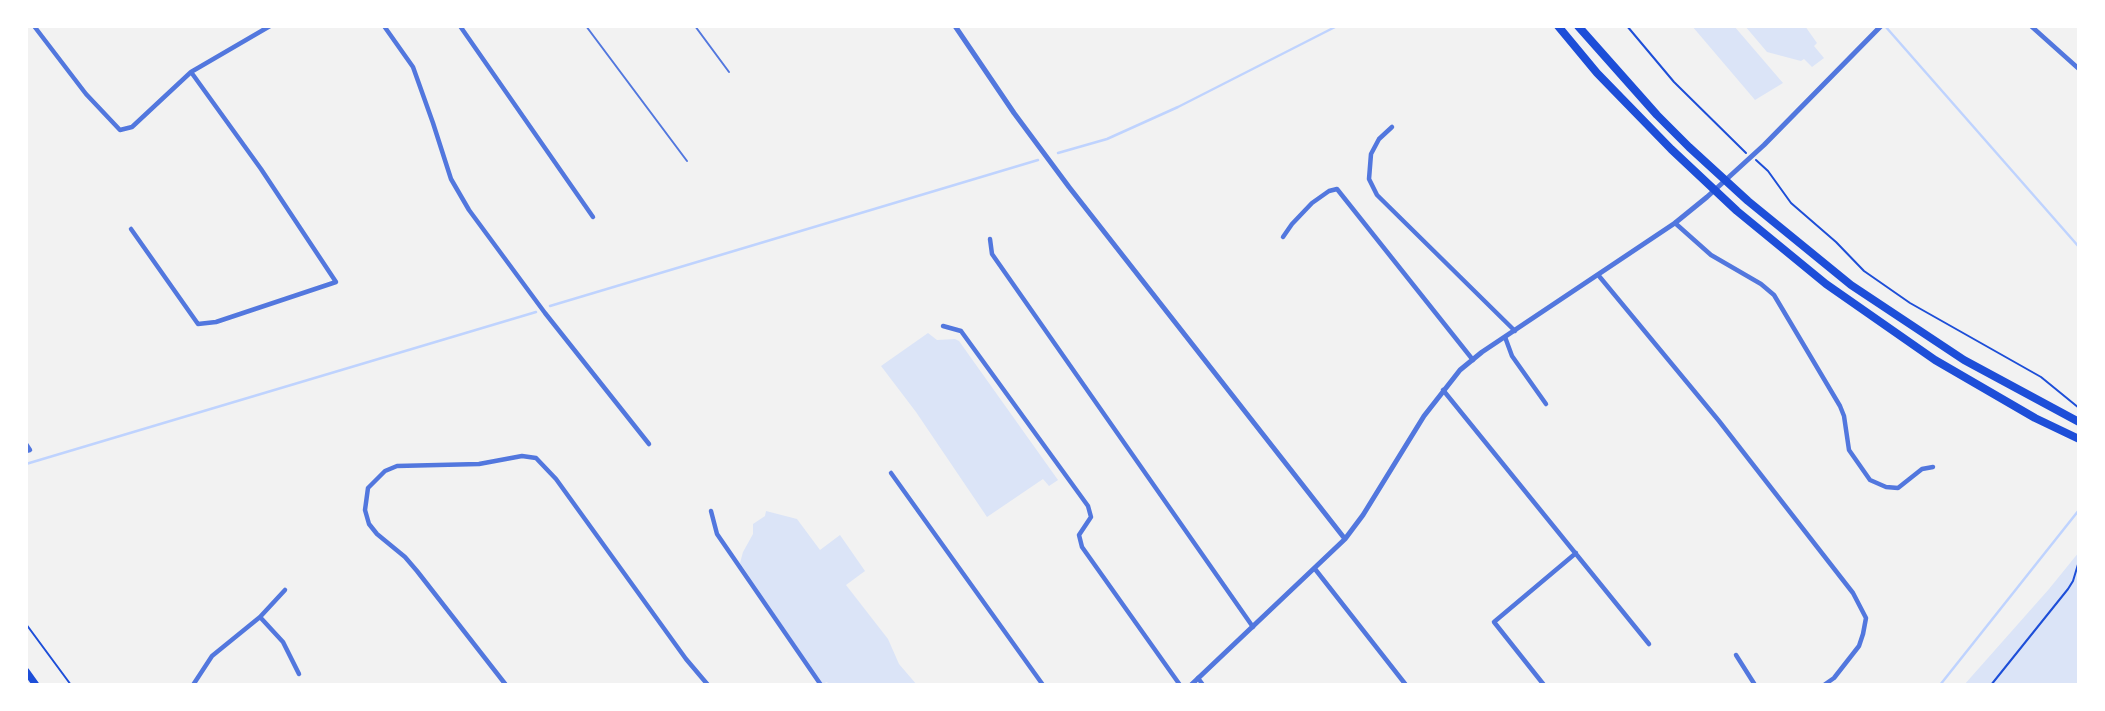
<!DOCTYPE html>
<style>
body{margin:0}
#map{position:relative;width:2105px;height:711px;overflow:hidden;background:#f2f2f2;font-family:"DejaVu Sans",sans-serif}
canvas{display:block}
.frame{position:absolute;inset:0;border:28px solid #fff;pointer-events:none}
</style>
<div id="map">
<canvas width="2105" height="711"></canvas>
<div class="frame"></div>
</div>
<script>
const ctx = document.querySelector('canvas').getContext('2d');
ctx.lineJoin = 'round';
function paint(path, color) {
  ctx.fillStyle = color;
  ctx.fill(path, 'evenodd');
}
function toPath(rows) {
  const path = new Path2D();
  for (const r of rows) {
    path.moveTo(r[0], r[1]);
    for (let i = 2; i < r.length; i += 2) path.lineTo(r[i], r[i + 1]);
  }
  return path;
}
function stroke(path, color, width, dash) {
  ctx.strokeStyle = color;
  ctx.lineWidth = width;
  ctx.lineCap = dash ? 'butt' : 'round';
  ctx.setLineDash(dash || []);
  ctx.stroke(path);
}
paint(toPath([
 [1692,26,1734,26,1783,83,1755,100],
 [1745,26,1805,26,1817,43,1814,46,1824,58,1812,67,1804,59,1801,61,1767,52],
 [928,333,937,340,955,339,959,341,1058,480,1049,486,1043,479,987,517,916,412,881,366],
 [766,511,797,519,820,550,840,535,865,571,846,585,888,639,899,664,917,685,829,685,827,682,822,684,740,563,743,552,753,534,753,524,765,516],
 [2079,552,2079,685,1964,685,2049,589]
]), '#dbe4f7');
stroke(toPath([
 [1885,26,2079,247],
 [1058,153,1107,139,1178,107,1337,26],
 [550,306,1038,160],
 [26,464,536,312],
 [1940,685,2079,510]
]), '#bfd3fe', 2.5);
stroke(toPath([
 [1627,26,1674,82,1746,153],
 [1756,160,1768,171,1791,203,1836,242,1864,271,1910,303,2041,377,2079,408],
 [26,624,71,685],
 [1991,685,2068,589,2073,581,2079,561]
]), '#1d4ed8', 2);
stroke(toPath([
 [586,26,687,161],
 [695,26,729,72]
]), '#5277de', 2);
stroke(toPath([
 [34,26,86,94,120,130,132,127,191,72,270,26],
 [384,26,413,67,433,123,451,179,469,210,545,313,649,444],
 [460,26,593,217],
 [2031,26,2079,69],
 [1392,127,1379,139,1371,154,1369,179,1377,195,1515,331],
 [1675,223,1711,255,1761,284,1774,295,1840,406,1844,416,1849,450,1870,480,1886,487,1898,488,1922,469,1933,467],
 [131,229,198,324,216,322,336,282,261,169,191,72],
 [1283,237,1292,224,1312,203,1329,191,1337,189,1473,360],
 [990,239,992,254,1253,627],
 [1599,276,1719,421,1853,593,1866,618,1863,634,1859,646,1834,678,1824,685],
 [943,326,961,331,1088,506,1091,517,1079,535,1082,547,1180,685],
 [1505,337,1512,356,1546,404],
 [1443,390,1649,644],
 [26,444,30,450,26,451],
 [891,473,1043,685],
 [711,511,717,534,821,685],
 [1315,569,1406,685],
 [260,617,283,642,299,674],
 [1736,655,1755,685],
 [1198,678,1203,685],
 [193,685,212,656,260,617,285,590],
 [506,685,417,571,405,557,377,534,369,524,365,510,368,488,385,471,397,466,479,464,522,456,536,458,556,479,686,659,708,685],
 [1544,685,1494,622,1576,553]
]), '#5277de', 4.5);
stroke(toPath([
 [955,26,1014,113,1069,187,1345,539],
 [1191,685,1345,539,1363,515,1424,416,1460,370,1482,352,1675,223,1707,197,1764,145,1881,26]
]), '#5277de', 5);
stroke(toPath([
 [26,671,36,685]
]), '#1d4ed8', 7);
stroke(toPath([
 [1558,26,1597,73,1671,149,1737,211,1826,284,1935,360,2035,418,2079,439],
 [1578,26,1657,115,1689,147,1748,201,1851,285,1964,360,2079,422]
]), '#1d4ed8', 8);
</script>
